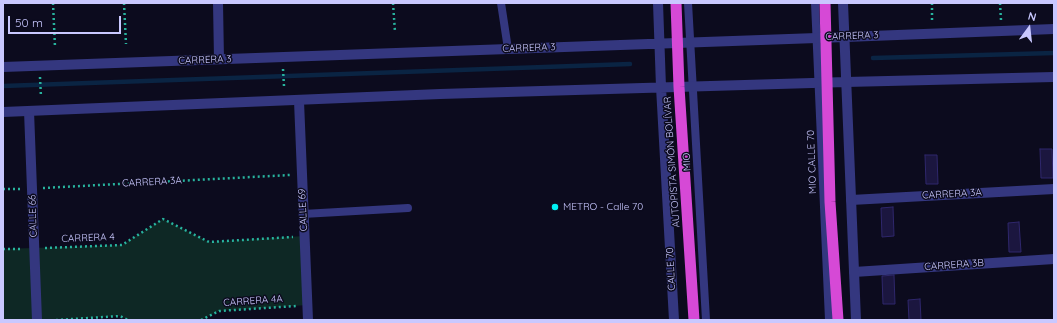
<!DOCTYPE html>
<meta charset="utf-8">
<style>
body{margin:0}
#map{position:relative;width:1057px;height:323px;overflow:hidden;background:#0c0b1e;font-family:Quicksand,sans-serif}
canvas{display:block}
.frame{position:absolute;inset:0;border:4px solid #c9c8ff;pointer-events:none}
.north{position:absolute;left:1009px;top:8px;width:40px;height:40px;-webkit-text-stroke:3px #0c0b1e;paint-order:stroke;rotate:15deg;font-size:11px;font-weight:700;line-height:16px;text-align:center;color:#c9c8ff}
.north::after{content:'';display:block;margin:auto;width:14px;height:18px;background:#c9c8ff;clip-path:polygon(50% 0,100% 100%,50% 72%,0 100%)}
.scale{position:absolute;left:8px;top:16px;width:113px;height:18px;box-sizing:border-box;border:2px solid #c9c8ff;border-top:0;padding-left:5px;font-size:12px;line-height:14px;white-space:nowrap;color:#c9c8ff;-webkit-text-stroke:3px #0c0b1e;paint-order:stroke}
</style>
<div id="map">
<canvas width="1057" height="323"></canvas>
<div class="frame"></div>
<div class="north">N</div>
<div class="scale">50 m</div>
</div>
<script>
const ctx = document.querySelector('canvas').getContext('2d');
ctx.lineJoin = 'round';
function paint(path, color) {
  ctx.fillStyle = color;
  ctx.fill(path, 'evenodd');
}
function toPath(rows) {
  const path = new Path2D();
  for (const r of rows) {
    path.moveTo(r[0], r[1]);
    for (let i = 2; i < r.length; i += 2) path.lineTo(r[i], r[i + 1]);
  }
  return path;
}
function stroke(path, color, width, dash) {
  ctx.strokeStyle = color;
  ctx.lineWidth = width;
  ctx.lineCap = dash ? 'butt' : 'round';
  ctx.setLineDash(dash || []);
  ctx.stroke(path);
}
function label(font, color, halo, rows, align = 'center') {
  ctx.font = font + ' Quicksand,sans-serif';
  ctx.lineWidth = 3;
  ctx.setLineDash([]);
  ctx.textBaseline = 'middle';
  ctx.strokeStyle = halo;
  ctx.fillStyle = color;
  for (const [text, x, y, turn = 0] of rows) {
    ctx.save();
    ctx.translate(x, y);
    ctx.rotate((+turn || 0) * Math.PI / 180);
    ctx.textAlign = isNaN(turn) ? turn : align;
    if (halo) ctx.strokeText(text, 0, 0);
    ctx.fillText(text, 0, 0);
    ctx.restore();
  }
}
paint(toPath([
 [163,219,209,242,304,236,308,305,219,311,201,320,128,320,120,316,56,320,3,320,3,249,122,245]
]), '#0e2825');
stroke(toPath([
 [873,58,1054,53],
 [3,86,630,64]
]), '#0a2443', 4.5);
const building = toPath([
 [1040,149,1052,149,1053,178,1041,178,1040,149],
 [925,155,937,155,938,184,926,184,925,155],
 [893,207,894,236,882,237,881,208,893,207],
 [1019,222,1021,252,1009,252,1008,223,1019,222],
 [894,275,895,304,883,304,882,276,894,275],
 [920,299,921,320,909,320,908,300,920,299]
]);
paint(building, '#1b163f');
stroke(building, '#2f276c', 1);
stroke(toPath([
 [53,3,55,47],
 [124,3,126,44],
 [393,3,395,32],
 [932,3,932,22],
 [1000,3,1001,20],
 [283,69,284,86],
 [40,77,41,97],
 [43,188,290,175],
 [3,189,20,189],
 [45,248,122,245,163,219,209,242,293,237],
 [3,249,22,249],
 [56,320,120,316,128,320],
 [201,320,219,311,296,306]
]), '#28b39e', 2.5, [2, 3]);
stroke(toPath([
 [501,3,508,49],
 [688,3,706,320],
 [815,3,829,320],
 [303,214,408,208]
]), '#34377f', 8);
stroke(toPath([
 [218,3,219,59],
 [845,37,1054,29],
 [846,82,1054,77],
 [299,101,308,320],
 [29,111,37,320],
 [851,200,1054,189],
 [854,272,1054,259]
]), '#34377f', 10);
stroke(toPath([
 [658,3,661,87,674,320],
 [843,3,856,320],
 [3,67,845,37],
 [3,112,440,94,846,82]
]), '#34377f', 10);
stroke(toPath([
 [676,3,679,87,694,320],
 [825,3,830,202,838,320]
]), '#d649d6', 11);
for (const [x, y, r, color] of [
 [555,207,4,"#00f0f3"]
]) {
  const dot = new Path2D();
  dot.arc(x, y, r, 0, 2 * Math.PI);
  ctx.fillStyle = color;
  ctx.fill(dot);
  stroke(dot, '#0c0b1e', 1.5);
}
label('10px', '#c9c8ff', '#0c0b1e', [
 ["CARRERA 3",852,36,-2],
 ["CARRERA 3",529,48,-2],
 ["CARRERA 3",205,60,-2],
 ["AUTOPISTA SIMÓN BOLÍVAR",672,162,-94],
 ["MIO",687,162,-93],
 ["MIO CALLE 70",812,162,-92],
 ["CARRERA 3A",152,182,-3],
 ["CARRERA 3A",952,194,-3],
 ["CALLE 69",303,210,-93],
 ["CALLE 66",33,216,-92],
 ["CARRERA 4",88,238,-2],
 ["CARRERA 3B",954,265,-4],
 ["CALLE 70",671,269,-93],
 ["CARRERA 4A",253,301,-4]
]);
label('10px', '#c9c8ff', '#0c0b1e', [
 ["METRO - Calle 70",563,207]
], 'left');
</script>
